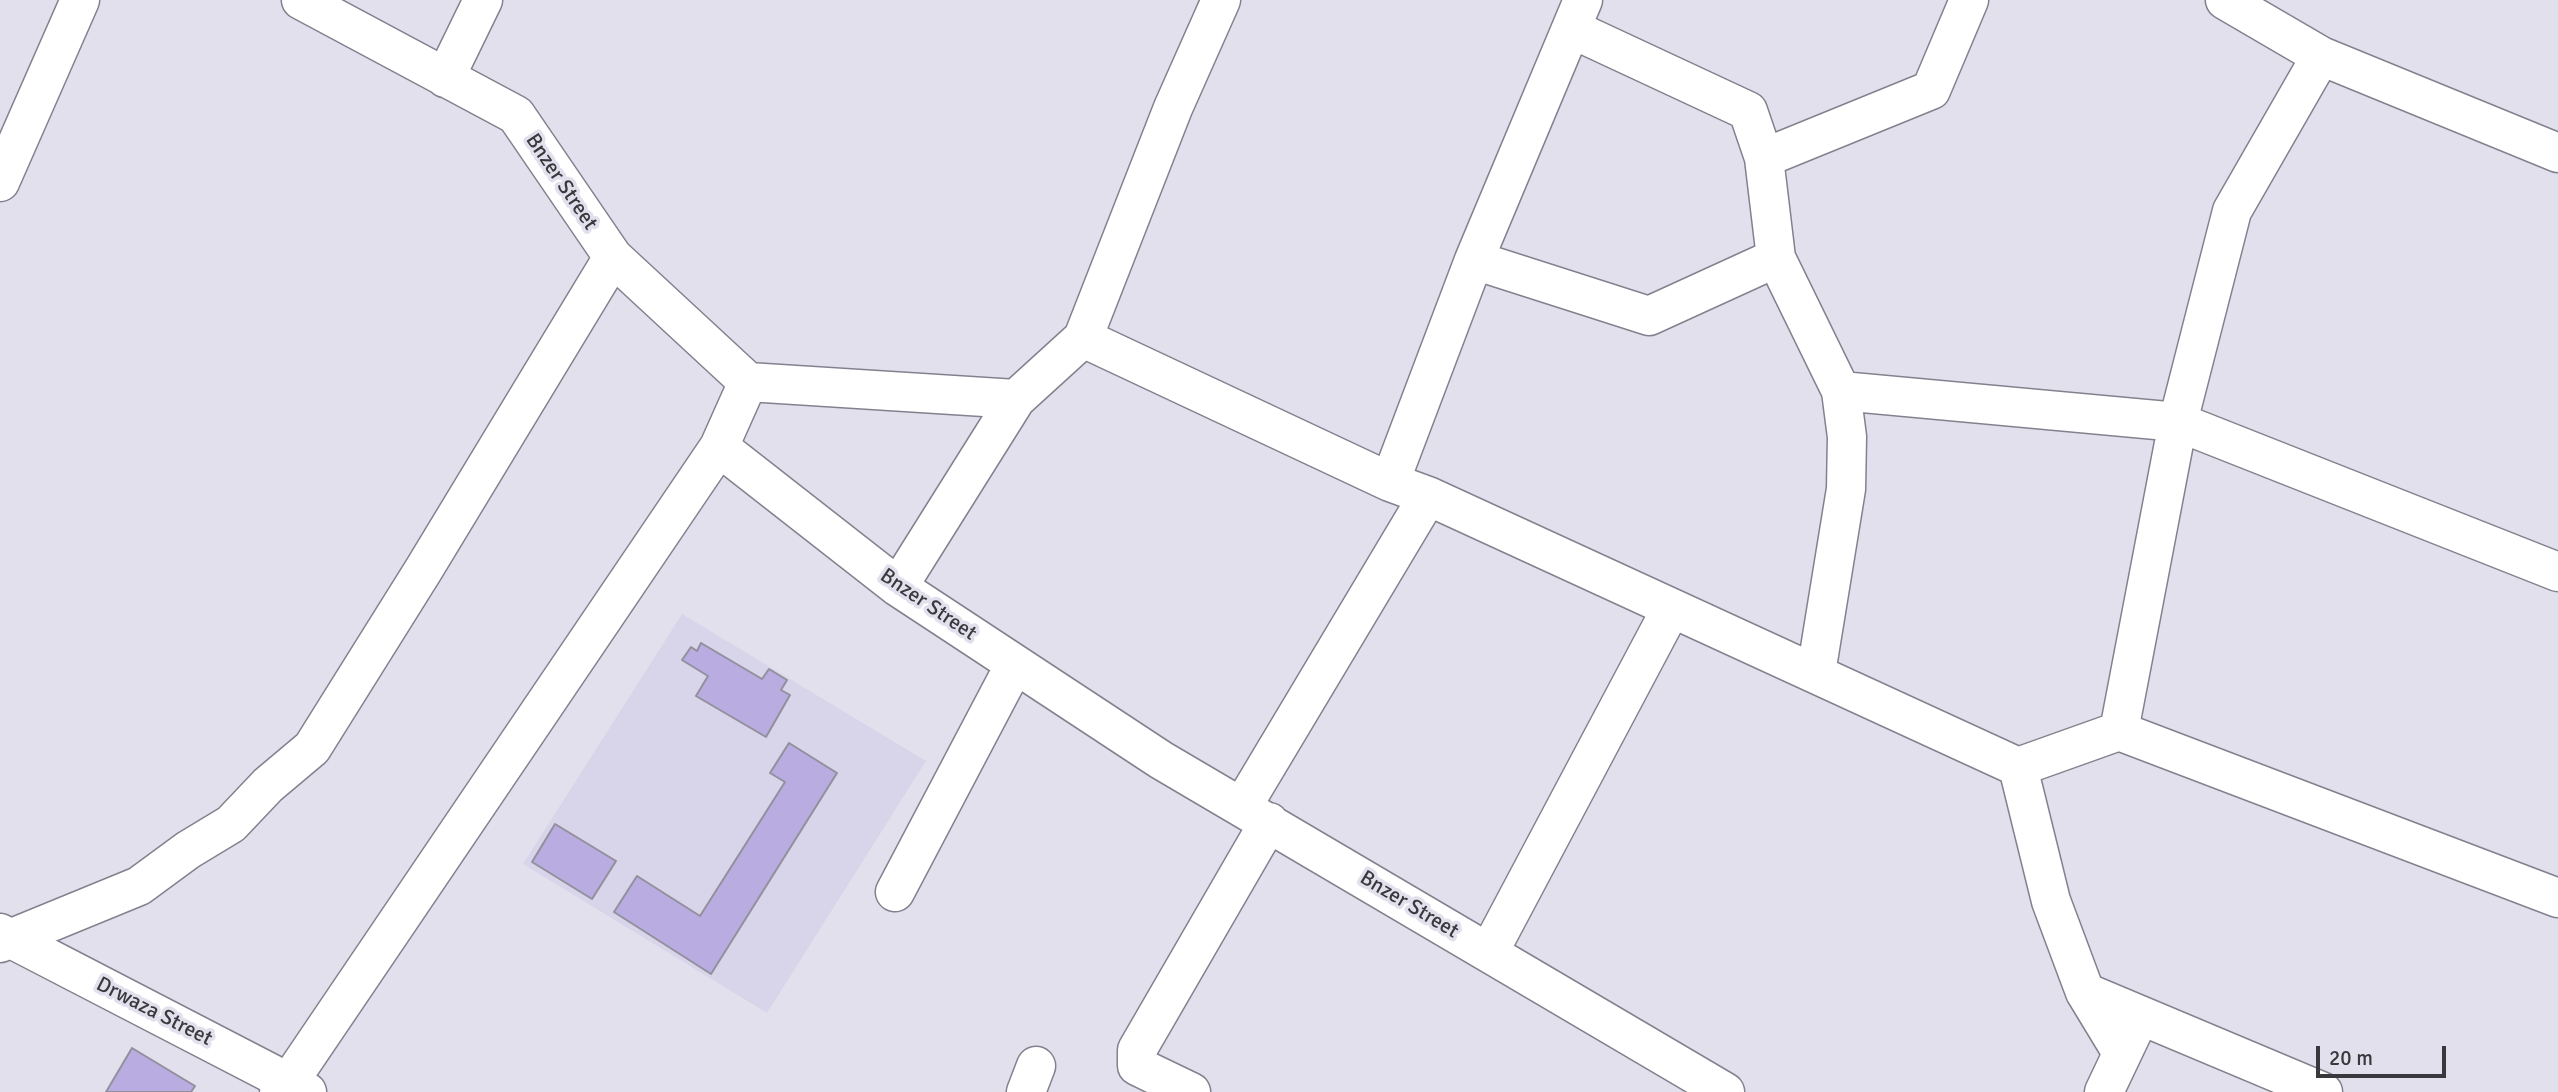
<!DOCTYPE html>
<style>
body{margin:0}
#map{position:relative;width:2558px;height:1092px;overflow:hidden;background:#e3e0ee;font-family:Signika,sans-serif}
canvas{display:block}
.scale{position:absolute;left:2316px;top:1046px;width:130px;height:32px;box-sizing:border-box;border:4px solid #39383d;border-top:0;padding-left:9px;font-size:21px;line-height:24px;white-space:nowrap;color:#39383d;-webkit-text-stroke:5px #e3e0ee;paint-order:stroke}
</style>
<div id="map">
<canvas width="2558" height="1092"></canvas>
<div class="scale">20 m</div>
</div>
<script>
const ctx = document.querySelector('canvas').getContext('2d');
ctx.lineJoin = 'round';
function paint(path, color) {
  ctx.fillStyle = color;
  ctx.fill(path, 'evenodd');
}
function toPath(rows) {
  const path = new Path2D();
  for (const r of rows) {
    path.moveTo(r[0], r[1]);
    for (let i = 2; i < r.length; i += 2) path.lineTo(r[i], r[i + 1]);
  }
  return path;
}
function stroke(path, color, width, dash) {
  ctx.strokeStyle = color;
  ctx.lineWidth = width;
  ctx.lineCap = dash ? 'butt' : 'round';
  ctx.setLineDash(dash || []);
  ctx.stroke(path);
}
function label(font, color, halo, rows, align = 'center') {
  ctx.font = font + ' Signika,sans-serif';
  ctx.lineWidth = 7;
  ctx.setLineDash([]);
  ctx.textBaseline = 'middle';
  ctx.strokeStyle = halo;
  ctx.fillStyle = color;
  for (const [text, x, y, turn = 0] of rows) {
    ctx.save();
    ctx.translate(x, y);
    ctx.rotate((+turn || 0) * Math.PI / 180);
    ctx.textAlign = isNaN(turn) ? turn : align;
    if (halo) ctx.strokeText(text, 0, 0);
    ctx.fillText(text, 0, 0);
    ctx.restore();
  }
}
paint(toPath([
 [682,614,926,761,767,1013,523,864]
]), '#d8d4e9');
const building = toPath([
 [701,643,762,679,769,669,787,680,781,690,790,695,766,737,696,696,708,676,682,660,691,647,697,651,701,643],
 [789,743,837,773,711,974,614,912,637,876,700,916,785,782,770,773,789,743],
 [555,824,616,861,592,899,532,862,555,824],
 [132,1048,195,1086,191,1092,106,1092,132,1048]
]);
paint(building, '#b8ace1');
stroke(building, '#93909d', 2);
const minor = toPath([
 [301,0,516,115,613,257,748,382,719,447,898,587,1161,760,1725,1092],
 [2225,0,2321,56,2558,153],
 [1572,29,1748,111,1764,158,1776,258,1841,391,1847,437,1846,489,1816,673],
 [445,78,483,0],
 [1764,158,1931,90,1969,0],
 [0,182,80,0],
 [1474,260,1583,0],
 [1083,338,1390,482,1428,496,2018,767,2119,731,2558,898],
 [748,382,1016,399],
 [1841,391,2178,422,2558,572],
 [1390,482,1474,260,1649,316,1776,258],
 [898,587,1016,399,1083,338,1173,108,1221,0],
 [2119,731,2178,422,2232,211,2321,56],
 [2018,767,2051,901,2085,992,2122,1053],
 [1242,807,1428,496],
 [895,892,1015,664],
 [0,943,139,886,188,850,231,824,268,785,312,748,424,569,613,257],
 [1489,952,1671,609],
 [2085,992,2323,1092],
 [279,1092,289,1082,719,447],
 [1026,1092,1036,1066],
 [1191,1092,1137,1066,1137,1050,1269,822],
 [2104,1092,2133,1031]
]);
const tertiary = toPath([
 [0,933,307,1092]
]);
stroke(minor, '#84818e', 41);
stroke(tertiary, '#84818e', 41);
stroke(minor, '#fff', 38);
stroke(tertiary, '#fff', 38);
label('21px', '#39383d', '#e3e0ee', [
 ["Bnzer Street",561,182,56],
 ["Bnzer Street",928,605,34],
 ["Bnzer Street",1409,905,31],
 ["Drwaza Street",154,1012,27]
]);
</script>
